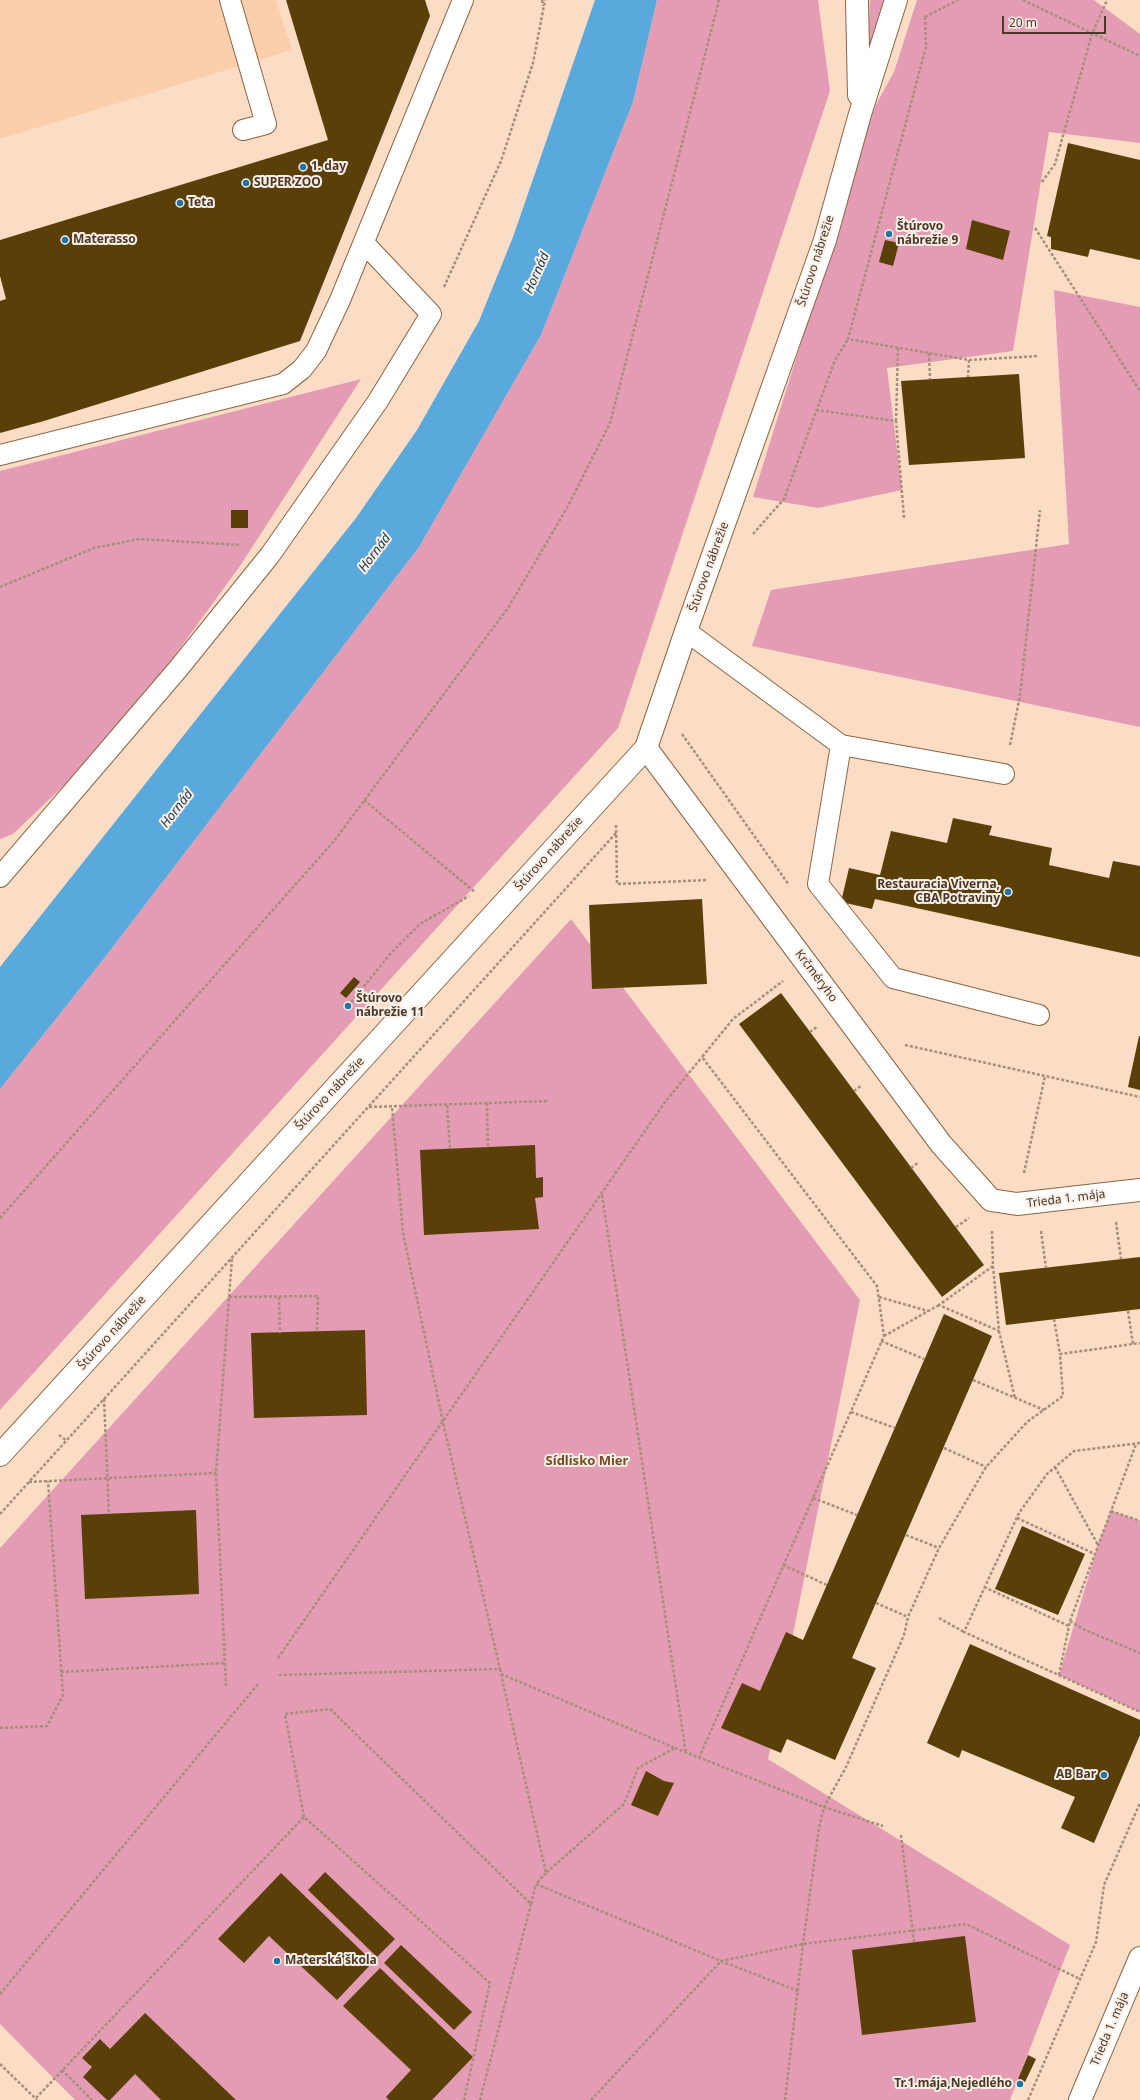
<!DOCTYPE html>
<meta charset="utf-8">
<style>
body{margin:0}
#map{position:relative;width:1140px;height:2100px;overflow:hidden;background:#fbddc6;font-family:"Noto Sans",sans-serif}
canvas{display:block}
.scale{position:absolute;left:1002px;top:16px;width:104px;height:18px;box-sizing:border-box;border:2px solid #4c3829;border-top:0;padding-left:5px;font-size:12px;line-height:14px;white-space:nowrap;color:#4c3829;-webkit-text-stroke:3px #f9efe7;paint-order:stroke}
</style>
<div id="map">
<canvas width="1140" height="2100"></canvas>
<div class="scale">20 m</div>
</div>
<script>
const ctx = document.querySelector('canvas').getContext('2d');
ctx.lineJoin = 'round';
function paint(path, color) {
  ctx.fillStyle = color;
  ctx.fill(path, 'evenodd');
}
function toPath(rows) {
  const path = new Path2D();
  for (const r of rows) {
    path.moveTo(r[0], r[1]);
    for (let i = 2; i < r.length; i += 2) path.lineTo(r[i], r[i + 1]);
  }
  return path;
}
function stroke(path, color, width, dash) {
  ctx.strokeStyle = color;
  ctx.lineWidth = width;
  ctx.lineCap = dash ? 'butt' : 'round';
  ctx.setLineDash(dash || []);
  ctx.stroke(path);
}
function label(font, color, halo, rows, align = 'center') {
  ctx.font = font + ' "Noto Sans",sans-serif';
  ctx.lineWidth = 4;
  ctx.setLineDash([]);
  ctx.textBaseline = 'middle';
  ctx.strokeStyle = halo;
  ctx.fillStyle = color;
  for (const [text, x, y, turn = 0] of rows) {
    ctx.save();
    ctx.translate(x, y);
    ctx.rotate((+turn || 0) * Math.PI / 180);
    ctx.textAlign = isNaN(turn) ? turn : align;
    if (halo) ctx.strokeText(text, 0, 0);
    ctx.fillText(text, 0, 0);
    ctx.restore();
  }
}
paint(toPath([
 [0,0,276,0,292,50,0,139]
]), '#fccfac');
paint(toPath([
 [657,0,818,0,830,91,618,728,0,1410,0,1089,102,961,419,547,541,335,633,102],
 [870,0,884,0,873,47,868,46],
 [917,0,1094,0,1140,34,1140,143,1049,132,1013,351,887,368,902,490,818,508,753,497,874,108,894,72],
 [1054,290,1140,307,1140,727,752,646,771,590,1069,544],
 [361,379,240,566,116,736,13,834,0,839,0,471],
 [571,919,860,1300,768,1759,1070,1945,1010,2100,75,2100,0,2024,0,1548],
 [1111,1511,1140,1521,1140,1712,1059,1675,1098,1545]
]), '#e39cb3');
paint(toPath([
 [595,0,657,0,633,102,541,335,419,547,102,961,0,1089,0,967,356,518,417,430,479,321,513,237]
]), '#59a9dd');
paint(toPath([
 [286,0,425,0,430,16,300,341,44,421,0,433,0,301,6,299,0,276,0,240,328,140],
 [1068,143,1140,160,1140,260,1090,249,1088,257,1051,249,1051,237,1047,236],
 [972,220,1010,231,1003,260,966,249],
 [885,240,899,243,893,266,879,262],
 [1019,374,1025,458,909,465,901,381],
 [231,510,248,510,248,528,231,528],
 [953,818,992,826,989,835,1052,848,1049,865,1109,878,1113,861,1140,866,1140,957,875,899,872,909,841,902,849,868,880,875,891,831,947,843],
 [702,899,707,984,592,989,589,905],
 [354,977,360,982,346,998,340,993],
 [781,993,984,1265,942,1297,739,1024],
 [1139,1036,1140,1036,1140,1090,1128,1087],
 [535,1145,536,1178,543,1177,543,1197,535,1198,539,1229,424,1235,420,1150],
 [1140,1257,1140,1309,1006,1325,999,1273],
 [944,1314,992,1336,852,1658,876,1668,835,1760,787,1739,781,1753,721,1728,742,1683,760,1691,786,1632,803,1640],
 [365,1330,367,1415,254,1418,251,1333],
 [196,1510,199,1594,85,1599,81,1515],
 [1022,1526,1085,1554,1058,1615,995,1589],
 [970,1644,1140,1720,1140,1735,1094,1843,1061,1828,1075,1797,962,1750,959,1758,927,1743],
 [646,1771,664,1781,674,1783,658,1816,631,1805],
 [325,1872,395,1939,377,1957,308,1890],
 [281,1873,373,1962,337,2000,269,1936,244,1963,218,1939],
 [965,1936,976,2022,862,2035,852,1950],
 [401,1945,472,2012,454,2030,384,1963],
 [380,1968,473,2057,432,2100,389,2100,386,2097,411,2070,343,2006],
 [145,2013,236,2100,161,2100,135,2074,110,2100,107,2100,83,2077,92,2067,82,2058,100,2039,110,2049],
 [1028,2055,1036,2059,1025,2082,1018,2079]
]), '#5a3f08');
const lane = toPath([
 [230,0,266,124,243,130],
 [0,455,283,384,302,369,316,351,340,300,463,0],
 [686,631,841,745,818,884,893,978,1039,1015],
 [841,745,1004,774],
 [0,877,178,669,270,555,378,401,431,314,364,243]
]);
const street = toPath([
 [857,0,859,95],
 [646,748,941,1144,991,1200,1017,1204,1140,1190],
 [0,1455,646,748,686,631,825,240,860,114,896,0],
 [1080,2100,1140,1958]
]);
stroke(lane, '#8f6340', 22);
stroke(street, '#8f6340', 24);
stroke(toPath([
 [542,0,543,6],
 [1023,0,1140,56],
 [925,17,926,47,848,339,969,360,968,377],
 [925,17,958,0],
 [1042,182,1055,164,1092,34,1107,0],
 [1035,228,1140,391],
 [444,287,501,161,533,63,545,0],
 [929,353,930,379],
 [969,360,1039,356],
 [816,410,896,421,904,518],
 [896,421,898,347],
 [753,534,784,499,835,360,848,339],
 [0,587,94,548,139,539,241,545],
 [682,734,789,885],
 [1010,745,1020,696,1040,510],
 [364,800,475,892],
 [616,825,617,884,707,880],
 [348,1006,391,953,420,924,469,896],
 [810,1032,818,1026],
 [905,1045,1140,1097],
 [854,1091,862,1085],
 [487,1103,488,1147],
 [447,1105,450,1149],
 [369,1107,549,1101],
 [911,1168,919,1162],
 [1024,1173,1045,1076],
 [602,1195,686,1754],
 [0,1218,334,841,508,608,567,508,610,423,719,0],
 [1116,1222,1121,1259],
 [956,1227,969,1218],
 [992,1231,993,1266,999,1331,1015,1398],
 [1041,1231,1046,1268],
 [993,1266,939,1305,999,1331],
 [229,1297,318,1296,317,1331],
 [279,1297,280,1333],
 [879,1297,928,1311],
 [1128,1311,1133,1344],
 [1054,1319,1060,1354,1140,1343],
 [884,1336,939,1305],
 [881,1341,924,1359],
 [973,1380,1044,1410],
 [104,1399,109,1514],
 [851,1412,895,1428],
 [59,1435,67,1441],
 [1140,1443,1074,1451,1047,1474,1019,1513,964,1632,1140,1712],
 [944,1448,986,1467],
 [1055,1467,1098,1545],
 [29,1482,216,1473],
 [813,1498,857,1515],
 [1111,1511,1140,1521],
 [0,1514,616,833],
 [1017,1518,1095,1554],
 [906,1535,939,1548],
 [783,1565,827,1585],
 [984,1587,1069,1626],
 [876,1603,908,1617],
 [939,1618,964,1632],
 [1070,1621,1085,1630,1140,1653],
 [278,1658,665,1102,702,1057],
 [500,1669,501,1674,546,1873,624,1804,638,1768,675,1748,501,1674],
 [61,1672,225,1663],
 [279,1675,500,1669,443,1422,403,1233,392,1107],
 [1059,1675,1070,1621,1136,1444],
 [226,1686,216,1473,232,1258],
 [0,1728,47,1726,63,1695,48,1481],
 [675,1748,824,1807,883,1826],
 [699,1758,884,1336,877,1286,702,1057,733,1019,783,981],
 [304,1817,285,1714,330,1709,531,1904,480,2100],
 [901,1835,914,1942],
 [546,1873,536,1884,721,1961,798,1991],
 [531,1904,536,1884],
 [0,1994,258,1684],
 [0,2064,37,2100],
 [62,2070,92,2100],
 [36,2098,304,1817,490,1983,464,2100],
 [591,2100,721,1961,803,1944,966,1924,1080,1979],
 [785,2100,803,1944,819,1828,824,1807,846,1767,904,1635,908,1617,939,1548,986,1467,1027,1422,1063,1396,1060,1354],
 [1028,2100,1096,1942,1104,1885,1140,1803]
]), '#a78e7b', 2.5, [3, 2]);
stroke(lane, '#fff', 20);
stroke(street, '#fff', 22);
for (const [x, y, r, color] of [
 [303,167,4,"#1e74a4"],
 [246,183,4,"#1e74a4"],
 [180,203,4,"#1e74a4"],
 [889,234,4,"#1e74a4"],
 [65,240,4,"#1e74a4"],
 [1008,892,4,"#1e74a4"],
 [348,1006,4,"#1e74a4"],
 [1104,1775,4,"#1e74a4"],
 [277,1961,4,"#1e74a4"],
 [1020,2084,4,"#1e74a4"]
]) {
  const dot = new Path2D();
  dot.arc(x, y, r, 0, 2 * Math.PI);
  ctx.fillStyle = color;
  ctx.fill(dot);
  stroke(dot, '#f9efe7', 1.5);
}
label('bold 12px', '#4c3829', '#f9efe7', [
 ["1. day",311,167],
 ["SUPER ZOO",254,183],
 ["Teta",188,203],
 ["Štúrovo",897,227],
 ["nábrežie 9",897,241],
 ["Materasso",73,240],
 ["Restauracia Viverna,",1000,885,"right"],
 ["CBA Potraviny",1000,899,"right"],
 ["Štúrovo",356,999],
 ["nábrežie 11",356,1013],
 ["AB Bar",1096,1775,"right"],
 ["Materská škola",285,1961],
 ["Tr.1.mája,Nejedlého",1012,2084,"right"]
], 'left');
label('12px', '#4c3829', '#f9efe7', [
 ["Štúrovo nábrežie",816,261,-72],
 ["Štúrovo nábrežie",709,567,-70],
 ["Štúrovo nábrežie",549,854,-48],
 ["Krčméryho",816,976,53],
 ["Štúrovo nábrežie",330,1094,-47],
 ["Trieda 1. mája",1066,1199,-7],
 ["Štúrovo nábrežie",112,1333,-48],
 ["Trieda 1. mája",1110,2029,-67]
]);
label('italic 13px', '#13364c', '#f9efe7', [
 ["Hornád",537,273,-66],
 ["Hornád",375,553,-53],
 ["Hornád",177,809,-52]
]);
label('bold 13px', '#764c28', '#f9efe7', [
 ["Sídlisko Mier",587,1461]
]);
</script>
